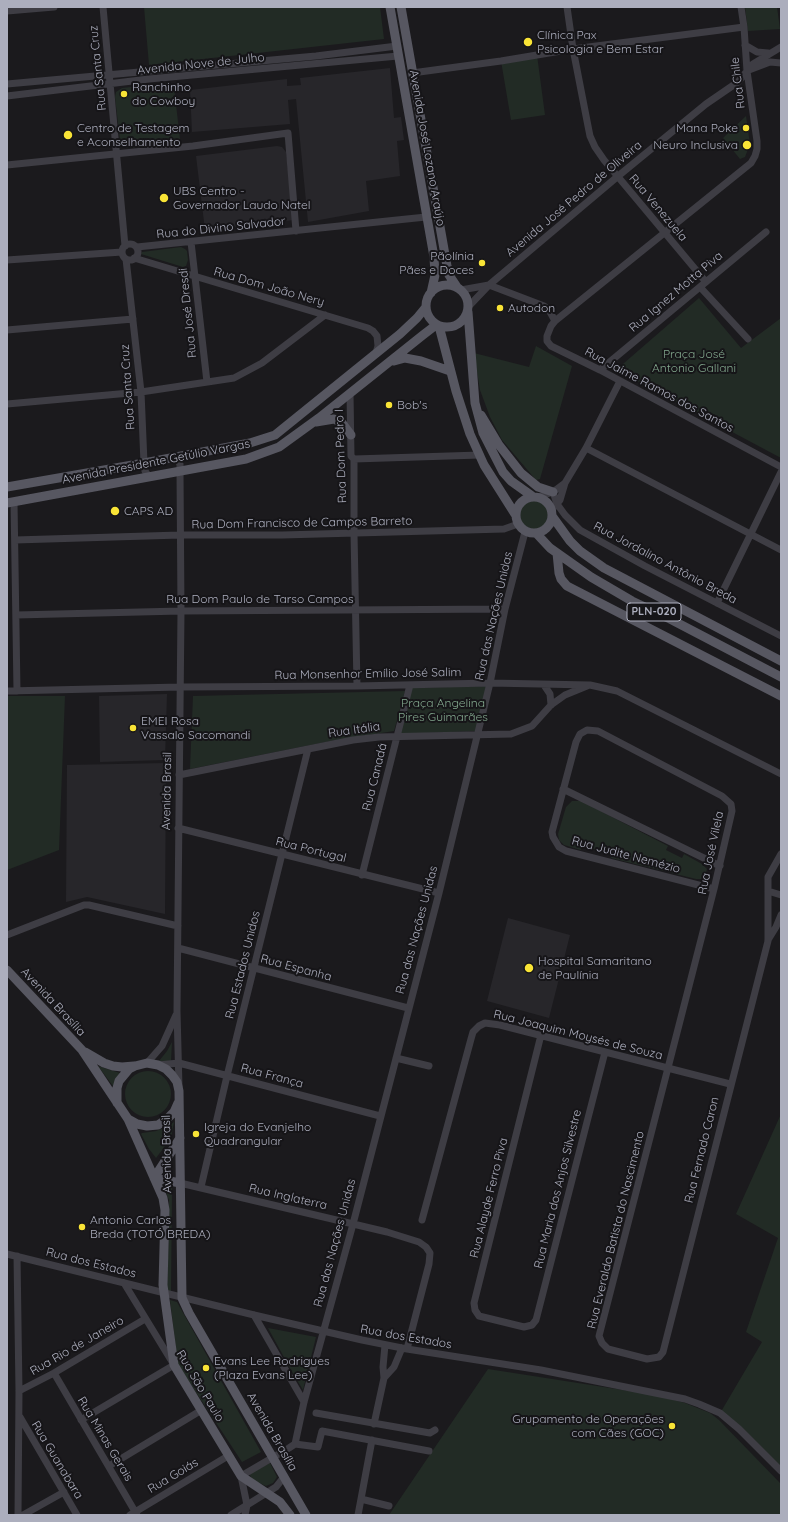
<!DOCTYPE html>
<meta charset="utf-8">
<style>
body{margin:0}
#map{position:relative;width:788px;height:1522px;overflow:hidden;background:#1b1a1d;font-family:Quicksand,sans-serif}
canvas{display:block}
.frame{position:absolute;inset:0;border:8px solid #acaebd;pointer-events:none}
</style>
<div id="map">
<canvas width="788" height="1522"></canvas>
<div class="frame"></div>
</div>
<script>
const ctx = document.querySelector('canvas').getContext('2d');
ctx.lineJoin = 'round';
function paint(path, color) {
  ctx.fillStyle = color;
  ctx.fill(path, 'evenodd');
}
function toPath(rows) {
  const path = new Path2D();
  for (const r of rows) {
    if (r.length === 3) {
      path.moveTo(r[0] + r[2], r[1]);
      path.arc(r[0], r[1], r[2], 0, 2 * Math.PI);
      continue;
    }
    path.moveTo(r[0], r[1]);
    for (let i = 2; i < r.length; i += 2) path.lineTo(r[i], r[i + 1]);
  }
  return path;
}
function stroke(path, color, width, dash) {
  ctx.strokeStyle = color;
  ctx.lineWidth = width;
  ctx.lineCap = dash ? 'butt' : 'round';
  ctx.setLineDash(dash || []);
  ctx.stroke(path);
}
function label(font, color, halo, rows, align = 'center') {
  ctx.font = font + ' Quicksand,sans-serif';
  ctx.lineWidth = 4;
  ctx.setLineDash([]);
  ctx.textBaseline = 'middle';
  ctx.strokeStyle = halo;
  ctx.fillStyle = color;
  for (const [text, x, y, turn = 0] of rows) {
    ctx.save();
    ctx.translate(x, y);
    ctx.rotate((+turn || 0) * Math.PI / 180);
    ctx.textAlign = isNaN(turn) ? turn : align;
    if (halo) ctx.strokeText(text, 0, 0);
    ctx.fillText(text, 0, 0);
    ctx.restore();
  }
}
paint(toPath([
 [390,68,394,118,401,117,404,140,397,141,400,176,366,181,369,211,308,222,296,99,288,100,290,124,192,132,190,90,287,79,287,86,301,85,300,78],
 [277,146,282,147,286,152,294,220,205,230,196,156],
 [167,694,165,760,100,762,99,696],
 [166,763,165,914,87,897,66,902,67,765],
 [508,918,570,935,549,1018,487,1001]
]), '#27262a');
paint(toPath([
 [144,7,380,7,384,39,149,65],
 [745,7,777,7,780,29,748,31],
 [537,55,545,115,511,120,501,61],
 [168,83,174,87,180,139,179,142,176,144,131,148,124,147,120,140,115,97,116,92,122,88],
 [746,116,750,144,745,157,740,159,723,138],
 [181,247,185,249,187,251,188,260,186,266,183,267,141,254,142,252],
 [699,298,741,348,781,318,781,458,616,370],
 [536,346,572,366,540,479,536,480,502,440,490,417,480,390,474,353,529,367],
 [534,515,14],
 [487,686,476,731,400,734,412,688],
 [405,691,394,731,331,741,190,769,193,696],
 [7,696,65,696,59,850,7,870],
 [572,801,581,801,668,846,666,850,682,858,684,854,702,864,707,869,705,876,701,879,696,879,611,858,612,854,582,846,581,850,564,845,559,840,558,834,566,807],
 [172,1042,171,1061,159,1061,167,1051],
 [98,1066,120,1073,113,1086],
 [148,1094,23],
 [781,1114,781,1472,719,1415,762,1342,746,1332,778,1238,736,1214],
 [174,1122,171,1138,156,1158,149,1149,141,1134,142,1133,156,1131,166,1127],
 [167,1188,172,1188,172,1190,171,1293,167,1290,169,1225,169,1200,165,1190],
 [170,1300,177,1302,261,1452,242,1462,178,1365],
 [268,1328,316,1337,303,1390,291,1370],
 [488,1369,655,1395,685,1403,710,1413,719,1420,781,1484,781,1515,389,1515],
 [270,1463,277,1477,273,1483,266,1486,253,1480,249,1474]
]), '#222b25');
stroke(toPath([
 [103,7,125,246],
 [567,7,573,49,588,126,590,136,595,147,604,160,706,282],
 [741,7,744,27,747,71,757,141,757,149,755,156,751,163,555,321,551,326,547,336,547,341,551,346,600,370,781,467],
 [7,11,54,7],
 [745,45,757,52,768,53],
 [749,70,770,62,781,63],
 [412,73,501,61,573,49,744,27],
 [7,84,316,56,397,46],
 [7,96,149,79,398,56],
 [7,165,193,146,288,133,296,231],
 [191,242,207,382],
 [130,252,8],
 [137,247,426,217],
 [134,258,368,328,373,331,377,336,378,346,376,353],
 [126,259,141,392,144,463,145,471,149,477],
 [7,260,122,252],
 [489,285,544,306,549,310,555,321],
 [700,287,748,339],
 [461,290,489,285],
 [469,306,489,285,617,177,706,104,738,82,753,64,781,47],
 [7,330,133,319],
 [600,370,766,232],
 [350,393,351,456,354,459,354,533,357,686],
 [7,404,141,392,234,378,262,363,325,315],
 [586,448,781,550],
 [170,458,177,460,180,464,180,471,181,611,177,1011,179,1087],
 [354,459,480,455],
 [553,492,557,504,565,515,580,530,645,566,781,636],
 [538,497,553,492,565,483,586,448,620,381],
 [14,502,17,691],
 [551,508,555,506,560,500,565,483],
 [15,540,180,535,282,535,504,529,518,524],
 [717,603,781,472],
 [16,615,181,611,505,609],
 [544,685,550,694,551,705],
 [7,691,180,687,357,686,490,683,590,685,617,691,781,774],
 [179,775,353,740,379,737,511,734,532,726,551,705,565,695,587,686],
 [563,789,720,866],
 [178,828,439,893],
 [362,875,410,685],
 [714,889,566,851,559,847,553,837,552,832,576,742,580,734,587,730,598,731,722,796,731,804,732,811,714,889,599,1336,602,1343,608,1349,647,1359,659,1357,663,1352,768,941,768,877,781,854],
 [768,891,781,895],
 [7,935,84,905,89,905,178,926],
 [768,940,776,927,781,915],
 [178,948,408,1008],
 [541,1035,474,1303,475,1310,479,1316,524,1327,532,1325,536,1320,605,1052],
 [396,1058,429,1066],
 [147,1063,162,1046,176,1015],
 [158,1065,179,1063,380,1116],
 [180,1183,387,1232,419,1242,426,1247,430,1253,429,1264,407,1349],
 [201,1187,227,1076,308,749],
 [422,1220,471,1039,473,1032,479,1026,485,1023,500,1025,730,1084],
 [7,1254,254,1315,362,1340,407,1349,541,1370,685,1399,699,1404,720,1413,739,1429,781,1471],
 [17,1256,19,1391,18,1515],
 [254,1315,304,1402],
 [54,1373,137,1515],
 [384,1378,394,1367,402,1348],
 [19,1391,54,1373,145,1319],
 [316,1413,430,1433,435,1430],
 [20,1417,77,1515],
 [81,1420,174,1365,124,1283],
 [374,1424,384,1378,383,1367,385,1345],
 [295,1444,318,1447,322,1431,429,1451],
 [109,1466,200,1411],
 [361,1499,389,1506],
 [23,1515,64,1492],
 [130,1515,228,1456],
 [231,1515,276,1487,284,1477],
 [245,1515,247,1505,241,1476,289,1448,295,1444,304,1402,353,1224,439,893,490,683,505,609,525,532],
 [358,1515,372,1440]
]), '#3e3d44', 7);
stroke(toPath([
 [390,7,434,257,435,275,431,293],
 [401,7,447,266,449,275,457,287],
 [447,306,21],
 [468,312,475,403,483,433,503,472,511,481,532,496],
 [439,326,456,391,470,434,484,465,515,514],
 [394,361,405,358,421,361,450,371],
 [481,415,499,445,521,473,538,487,553,492],
 [316,422,334,419,342,423,351,435],
 [7,487,144,463,250,443,275,435,400,334,417,318,426,307],
 [534,515,18],
 [7,503,246,459,279,447,319,418,423,335,436,325],
 [552,516,570,541,580,551,604,568,781,661],
 [536,533,550,548,591,577,632,601,670,619,781,677],
 [557,553,559,573,561,579,567,586,781,696],
 [7,970,82,1050,128,1119,137,1124,147,1126,158,1125,167,1119,174,1112,178,1103],
 [85,1052,104,1063,113,1066,122,1067,134,1066],
 [117,1103,117,1088,119,1081,129,1069,135,1066,147,1063,158,1065,166,1069,172,1075,177,1082,179,1091,182,1298,189,1313,306,1515],
 [128,1119,163,1198,165,1210,163,1285,174,1365,241,1476,280,1502,290,1515],
 [180,1138,154,1178,180,1183]
]), '#575761', 9);
for (const [x, y, r, color] of [
 [528,42,5,"#f9e436"],
 [124,94,4,"#f9e436"],
 [746,128,4,"#f9e436"],
 [68,135,5,"#f9e436"],
 [747,145,5,"#f9e436"],
 [164,198,5,"#f9e436"],
 [482,263,4,"#f9e436"],
 [500,308,4,"#f9e436"],
 [389,405,4,"#f9e436"],
 [115,511,5,"#f9e436"],
 [133,728,4,"#f9e436"],
 [529,968,5,"#f9e436"],
 [196,1134,4,"#f9e436"],
 [82,1227,4,"#f9e436"],
 [206,1368,4,"#f9e436"],
 [672,1426,4,"#f9e436"]
]) {
  const dot = new Path2D();
  dot.arc(x, y, r, 0, 2 * Math.PI);
  ctx.fillStyle = color;
  ctx.fill(dot);
  stroke(dot, '#161518', 1.5);
}
for (const [x, y, w] of [
 [654,612,54]
]) {
  const box = new Path2D();
  box.roundRect(x - w / 2, y - 9, w, 18, 3);
  ctx.fillStyle = '#161518';
  ctx.fill(box);
  stroke(box, '#acaebd', 1);
}
label('bold 11px', '#acaebd', null, [
 ["PLN-020",654,612]
]);
label('12px', '#acaebd', '#161518', [
 ["Clínica Pax",537,35],
 ["Psicologia e Bem Estar",537,49],
 ["Ranchinho",132,87],
 ["do Cowboy",132,101],
 ["Centro de Testagem",77,128],
 ["e Aconselhamento",77,142],
 ["Mana Poke",738,128,"right"],
 ["Neuro Inclusiva",738,145,"right"],
 ["UBS Centro -",173,191],
 ["Governador Laudo Natel",173,205],
 ["Pãolínia",474,256,"right"],
 ["Pães e Doces",474,270,"right"],
 ["Autodon",508,308],
 ["Bob's",397,405],
 ["CAPS AD",124,511],
 ["EMEI Rosa",141,721],
 ["Vassalo Sacomandi",141,735],
 ["Hospital Samaritano",538,961],
 ["de Paulínia",538,975],
 ["Igreja do Evanjelho",204,1127],
 ["Quadrangular",204,1141],
 ["Antonio Carlos",90,1220],
 ["Breda (TOTÓ BREDA)",90,1234],
 ["Evans Lee Rodrigues",214,1361],
 ["(Plaza Evans Lee)",214,1375],
 ["Grupamento de Operações",664,1419,"right"],
 ["com Cães (GOC)",664,1433,"right"]
], 'left');
label('12px', '#acaebd', '#161518', [
 ["Avenida Nove de Julho",201,64,-6],
 ["Rua Santa Cruz",98,68,-96],
 ["Rua Chile",738,83,-97],
 ["Avenida José Lozano Araújo",427,148,80],
 ["Avenida José Pedro de Oliveira",574,199,-40],
 ["Rua Venezuela",658,208,50],
 ["Rua do Divino Salvador",221,228,-6],
 ["Rua Dom João Nery",269,287,16],
 ["Rua Ignez Motta Piva",676,292,-40],
 ["Rua José Dresdi",188,313,-96],
 ["Rua Santa Cruz",128,387,-94],
 ["Rua Jaime Ramos dos Santos",659,390,28],
 ["Rua Dom Pedro I",341,456,-92],
 ["Avenida Presidente Getúlio Vargas",156,462,-11],
 ["Rua Dom Francisco de Campos Barreto",302,523,-1],
 ["Rua Jordalino Antônio Breda",665,563,28],
 ["Rua Dom Paulo de Tarso Campos",260,599],
 ["Rua das Nações Unidas",494,616,-77],
 ["Rua Monsenhor Emílio José Salim",368,674,-1],
 ["Rua Itália",354,730,-8],
 ["Rua Canadá",375,777,-76],
 ["Avenida Brasil",167,791,-89],
 ["Rua Portugal",311,850,14],
 ["Rua José Vilela",711,853,-78],
 ["Rua Judite Nemézio",626,855,15],
 ["Rua das Nações Unidas",417,930,-75],
 ["Rua Estados Unidos",243,965,-76],
 ["Rua Espanha",296,968,15],
 ["Avenida Brasília",53,1002,47],
 ["Rua Joaquim Moysés de Souza",578,1035,14],
 ["Rua França",272,1076,15],
 ["Rua Fernado Caron",702,1150,-76],
 ["Avenida Brasil",167,1154,-91],
 ["Rua Maria dos Anjos Silvestre",558,1189,-76],
 ["Rua Inglaterra",288,1197,13],
 ["Rua Alayde Ferro Piva",489,1198,-76],
 ["Rua Everaldo Batista do Nascimento",616,1230,-76],
 ["Rua das Nações Unidas",335,1243,-75],
 ["Rua dos Estados",91,1263,14],
 ["Rua dos Estados",406,1337,10],
 ["Rua Rio de Janeiro",77,1346,-30],
 ["Rua São Paulo",200,1386,59],
 ["Avenida Brasília",272,1432,60],
 ["Rua Minas Gerais",105,1439,59],
 ["Rua Guanabara",57,1460,59],
 ["Rua Goiás",173,1476,-31]
]);
label('12px', '#83a88e', '#161518', [
 ["Praça José",694,354],
 ["Antonio Gallani",694,368],
 ["Praça Angelina",443,703],
 ["Pires Guimarães",443,717]
]);
</script>
